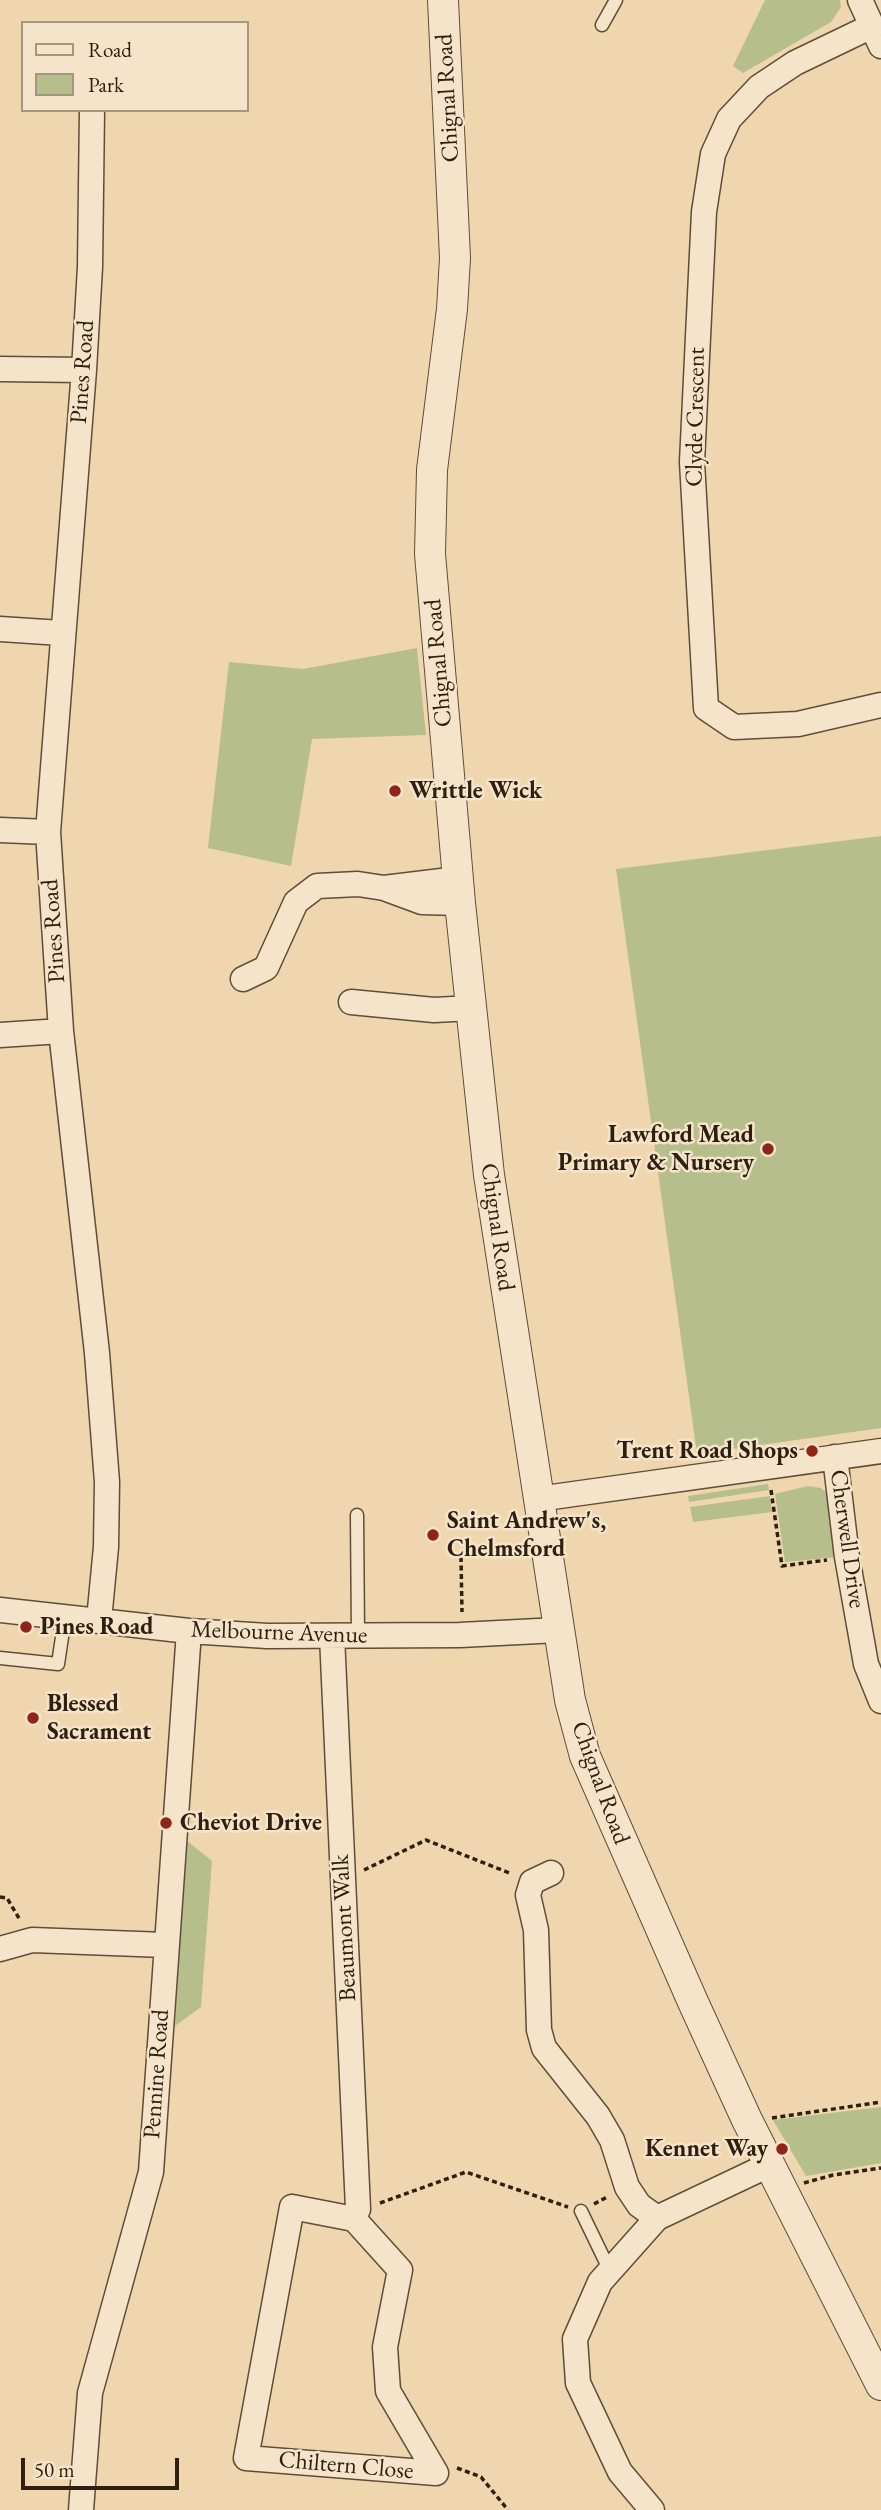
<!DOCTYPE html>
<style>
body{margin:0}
#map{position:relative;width:881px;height:2510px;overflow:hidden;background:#f0d6ae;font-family:"EB Garamond",serif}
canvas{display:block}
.legend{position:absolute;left:21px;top:21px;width:228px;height:91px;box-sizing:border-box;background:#f5e4ca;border:2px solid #a59680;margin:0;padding:9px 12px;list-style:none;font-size:21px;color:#2d2010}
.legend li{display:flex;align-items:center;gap:14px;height:35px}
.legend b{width:35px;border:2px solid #a59680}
.scale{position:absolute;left:21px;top:2458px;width:158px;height:32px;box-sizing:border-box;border:4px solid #2d2010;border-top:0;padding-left:9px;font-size:21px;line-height:24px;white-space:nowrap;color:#2d2010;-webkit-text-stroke:5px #f5e4ca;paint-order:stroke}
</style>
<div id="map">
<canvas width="881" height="2510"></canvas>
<ul class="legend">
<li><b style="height:9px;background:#f5e4ca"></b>Road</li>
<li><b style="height:19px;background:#b6be8c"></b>Park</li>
</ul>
<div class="scale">50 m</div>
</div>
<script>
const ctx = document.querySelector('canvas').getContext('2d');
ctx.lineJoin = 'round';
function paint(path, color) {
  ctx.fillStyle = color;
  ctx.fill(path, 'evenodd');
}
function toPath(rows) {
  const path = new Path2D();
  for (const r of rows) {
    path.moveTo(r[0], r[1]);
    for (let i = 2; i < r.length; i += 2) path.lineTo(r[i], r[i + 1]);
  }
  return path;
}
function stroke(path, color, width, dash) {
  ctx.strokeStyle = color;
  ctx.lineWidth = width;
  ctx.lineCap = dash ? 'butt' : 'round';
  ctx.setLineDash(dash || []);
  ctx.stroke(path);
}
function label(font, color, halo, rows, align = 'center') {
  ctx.font = font + ' "EB Garamond",serif';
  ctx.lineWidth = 5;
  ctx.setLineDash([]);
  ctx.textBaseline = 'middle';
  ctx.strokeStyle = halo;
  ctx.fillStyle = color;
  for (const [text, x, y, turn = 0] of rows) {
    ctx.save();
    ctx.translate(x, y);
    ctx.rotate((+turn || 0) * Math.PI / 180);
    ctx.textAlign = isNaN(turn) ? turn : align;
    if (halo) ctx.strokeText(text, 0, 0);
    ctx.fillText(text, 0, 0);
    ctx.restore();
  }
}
paint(toPath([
 [765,0,840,0,841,7,831,22,743,73,733,66],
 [417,648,426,735,312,739,291,866,208,848,229,662,303,669],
 [881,836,881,1428,697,1454,616,869],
 [768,1484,769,1490,689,1502,688,1496],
 [808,1486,821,1488,827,1493,837,1557,785,1562,775,1494],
 [770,1496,772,1512,693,1522,690,1507],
 [186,1840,212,1861,201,2007,175,2026],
 [881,2107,881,2163,806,2176,773,2120]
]), '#b6be8c');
const service = toPath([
 [602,25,616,0],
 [357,1515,358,1636],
 [0,1658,58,1664,65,1617],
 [581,2211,610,2271]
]);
const minor = toPath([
 [860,0,881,46],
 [872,26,795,63,759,87,729,119,713,154,704,212,692,462,706,708,734,727,798,724,881,705],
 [92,110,90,267,84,370,48,832,61,1031,97,1353,107,1482,106,1547,99,1620],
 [0,369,84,370],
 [0,629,61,633],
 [0,830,48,832],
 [384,888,458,879],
 [243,979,266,968,296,902,317,886,358,884,384,888,422,902,460,903],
 [351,1002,434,1010,472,1008],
 [0,1035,61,1031],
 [835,1457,847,1557,866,1664,881,1701],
 [538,1499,881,1451],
 [0,1610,189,1631,267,1636,460,1635,558,1630],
 [332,1636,358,2209,354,2219],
 [551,1873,532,1882,528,1895,536,1930,539,2030,544,2048,598,2116,612,2140,627,2187,639,2205,657,2218],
 [0,1949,32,1940,165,1945],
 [292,2207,354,2219,400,2270,385,2347,388,2391,436,2473,246,2458,292,2207],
 [81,2510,90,2393,151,2172,189,1631],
 [652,2510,620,2472,578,2383,575,2339,600,2282,657,2218,771,2164]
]);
const tertiary = toPath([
 [443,0,455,258,452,309,432,470,430,554,460,903,489,1175,570,1700,585,1756,693,2002,747,2120,881,2385]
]);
stroke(service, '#5e4e38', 15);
stroke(minor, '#5e4e38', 27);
stroke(tertiary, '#5e4e38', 32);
stroke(toPath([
 [771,1490,782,1566,827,1560],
 [461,1557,462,1612],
 [364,1870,426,1840,512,1874],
 [0,1897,7,1898,20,1920],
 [772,2118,881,2102],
 [804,2183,833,2175,881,2168],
 [380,2203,466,2172,568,2207],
 [594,2204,609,2196],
 [457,2468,481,2477,508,2510]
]), '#2d2010', 3.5, [5, 3.5]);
stroke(service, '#f5e4ca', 12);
stroke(minor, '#f5e4ca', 24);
stroke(tertiary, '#f5e4ca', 30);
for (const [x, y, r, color] of [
 [395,791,7,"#8f2418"],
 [768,1149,7,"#8f2418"],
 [812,1451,7,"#8f2418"],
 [433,1535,7,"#8f2418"],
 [26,1627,7,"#8f2418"],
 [33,1718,7,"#8f2418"],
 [166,1823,7,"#8f2418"],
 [782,2149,7,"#8f2418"]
]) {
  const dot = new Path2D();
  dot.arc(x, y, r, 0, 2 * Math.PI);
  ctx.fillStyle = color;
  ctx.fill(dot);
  stroke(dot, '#f5e4ca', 2.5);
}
label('24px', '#2d2010', '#f5e4ca', [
 ["Chignal Road",448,98,-93],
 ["Pines Road",83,372,-86],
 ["Clyde Crescent",696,417,-89],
 ["Chignal Road",439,663,-95],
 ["Pines Road",54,931,-94],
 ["Chignal Road",497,1227,82],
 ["Cherwell Drive",847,1539,82],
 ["Melbourne Avenue",279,1633,2],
 ["Chignal Road",600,1783,70],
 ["Beaumont Walk",345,1928,-93],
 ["Pennine Road",157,2074,-86],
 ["Chiltern Close",346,2466,5]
]);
label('bold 24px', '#2d2010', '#f5e4ca', [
 ["Writtle Wick",409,791],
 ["Lawford Mead",754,1135,"right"],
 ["Primary & Nursery",754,1163,"right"],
 ["Trent Road Shops",798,1451,"right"],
 ["Saint Andrew's,",447,1521],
 ["Chelmsford",447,1549],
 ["Pines Road",40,1627],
 ["Blessed",47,1704],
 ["Sacrament",47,1732],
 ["Cheviot Drive",180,1823],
 ["Kennet Way",768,2149,"right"]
], 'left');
</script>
